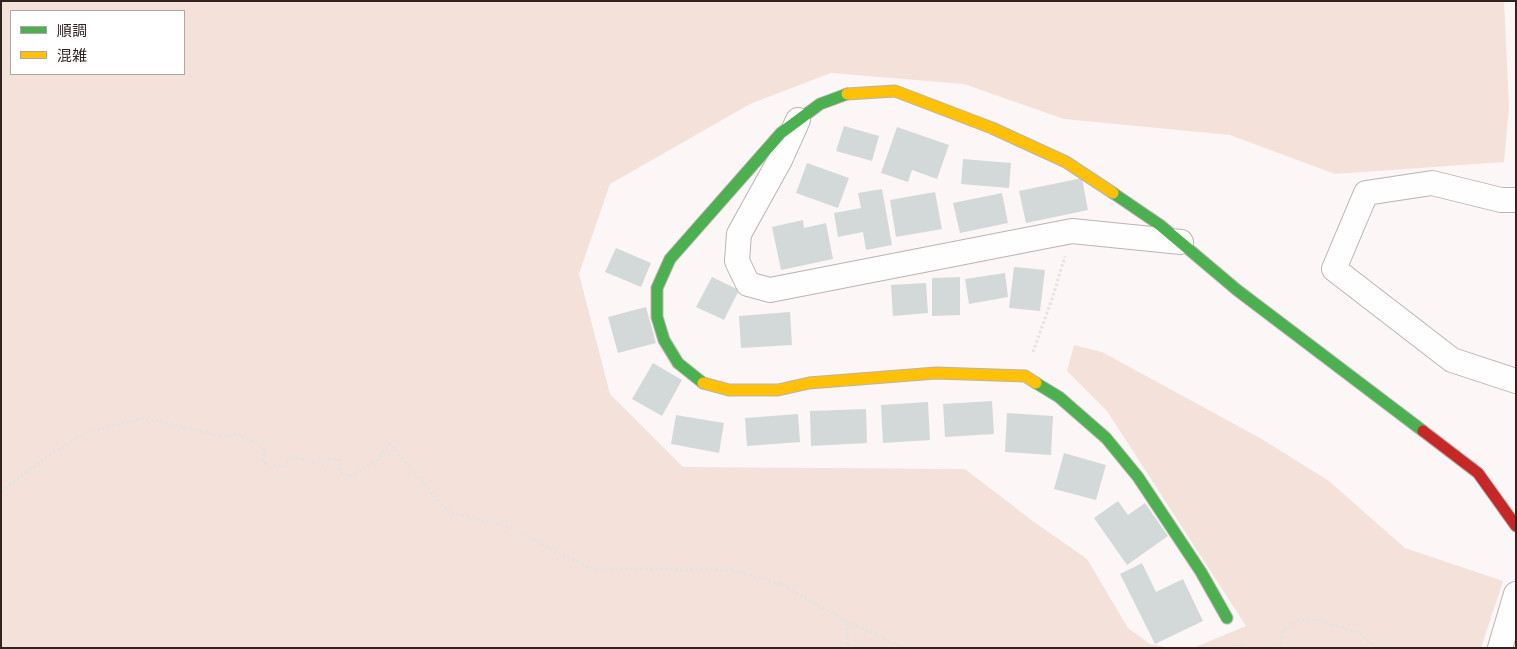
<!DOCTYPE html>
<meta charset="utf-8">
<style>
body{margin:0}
#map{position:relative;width:1517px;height:649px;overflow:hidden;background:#fcf7f6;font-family:Rubik,"Noto Sans JP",sans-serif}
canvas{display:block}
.frame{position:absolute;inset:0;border:2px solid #312420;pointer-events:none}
.legend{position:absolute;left:10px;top:10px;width:175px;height:65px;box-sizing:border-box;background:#fff;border:1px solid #ada7a6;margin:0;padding:6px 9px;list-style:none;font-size:15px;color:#312420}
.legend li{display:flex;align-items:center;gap:10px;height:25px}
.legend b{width:25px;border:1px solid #ada7a6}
</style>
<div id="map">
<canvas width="1517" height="649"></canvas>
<div class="frame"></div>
<ul class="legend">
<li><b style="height:6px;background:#4caf50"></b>順調</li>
<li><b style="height:6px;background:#ffc107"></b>混雑</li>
</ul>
</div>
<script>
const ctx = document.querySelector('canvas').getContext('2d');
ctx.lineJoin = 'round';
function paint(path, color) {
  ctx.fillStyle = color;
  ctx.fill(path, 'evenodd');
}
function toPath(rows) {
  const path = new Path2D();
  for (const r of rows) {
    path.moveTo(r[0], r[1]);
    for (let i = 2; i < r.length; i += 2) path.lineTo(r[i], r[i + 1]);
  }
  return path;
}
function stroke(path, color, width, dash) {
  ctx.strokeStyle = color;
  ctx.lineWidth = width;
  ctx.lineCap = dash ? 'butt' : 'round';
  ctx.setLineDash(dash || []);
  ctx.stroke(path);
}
paint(toPath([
 [1,1,1504,1,1509,107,1504,162,1335,174,1230,135,1064,119,964,84,831,73,750,104,610,184,579,274,610,394,683,467,965,469,1034,522,1087,559,1128,628,1150,644,1171,648,1,648],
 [11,11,184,11,184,74,11,74],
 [1074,345,1102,352,1260,438,1329,481,1405,548,1503,581,1481,648,1193,648,1246,626,1107,411,1067,371]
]), '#f4e1da');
paint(toPath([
 [844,126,879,136,872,161,836,151],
 [897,127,949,145,937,179,912,170,908,182,881,173],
 [963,159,1011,163,1009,188,961,184],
 [807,163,849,178,838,208,796,193],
 [1082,178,1088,210,1026,223,1019,191],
 [882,189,892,245,866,250,863,232,838,237,834,213,861,208,858,193],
 [935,192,942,229,896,237,890,200],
 [1002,193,1008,223,960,233,953,203],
 [803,220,804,228,826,223,833,259,781,270,772,227],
 [616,248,651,263,641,287,605,272],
 [1014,267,1045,270,1040,311,1009,308],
 [1005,273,1008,297,969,304,965,279],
 [712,277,739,290,724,320,696,307],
 [960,277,960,315,932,316,932,278],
 [926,283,928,313,893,316,891,285],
 [646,307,656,343,618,353,608,317],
 [790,312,792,345,741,348,739,316],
 [653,363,682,380,662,416,632,399],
 [992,401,994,434,945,437,943,404],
 [928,402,930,440,883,443,881,405],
 [866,409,867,443,811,446,810,411],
 [1007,413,1053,416,1051,455,1005,452],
 [798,414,800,442,747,446,745,418],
 [676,415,724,423,719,453,671,444],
 [1064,453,1106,465,1096,500,1054,489],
 [1118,501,1128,515,1145,503,1168,536,1127,565,1094,518],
 [1142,563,1156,592,1183,579,1203,621,1155,644,1120,574]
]), '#d3d9d8');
const street = toPath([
 [798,120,780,160,739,234,737,261,748,284,770,290,1072,231,1181,242],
 [1516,200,1501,200,1432,183,1366,193,1334,269,1452,360,1516,381],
 [1500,648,1516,594]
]);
const fast = toPath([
 [1113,193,1160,225,1237,290,1423,431],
 [703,383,678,363,664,340,657,317,657,288,670,259,781,133,820,104,847,94],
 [1036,383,1059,397,1106,438,1138,477,1201,572,1227,618]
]);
const slow = toPath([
 [847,94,895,91,992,128,1066,162,1113,193],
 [703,383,729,390,778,390,809,383,936,373,1025,376,1036,383]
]);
const jam = toPath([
 [1423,431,1478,473,1516,526]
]);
stroke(street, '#bbb3b1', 26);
stroke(fast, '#bbb3b1', 13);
stroke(slow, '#bbb3b1', 13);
stroke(jam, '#bbb3b1', 13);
stroke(toPath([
 [1033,352,1053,296,1065,256],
 [1,491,51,454,86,433,143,418,226,437,237,433,264,448,263,461,270,467,285,466,291,456,322,465,328,458,339,460,340,473,351,476,376,461,390,444,449,512,505,526,591,569,732,570,783,585,847,622,848,648],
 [847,622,905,648],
 [1240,640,1245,648],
 [1280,648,1283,630,1298,620,1319,620,1359,633,1377,648]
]), '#e4e3e2', 3, [2.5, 2.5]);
stroke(street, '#fffefe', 24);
stroke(fast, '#4caf50', 11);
stroke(slow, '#ffc107', 11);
stroke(jam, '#c62828', 11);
</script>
